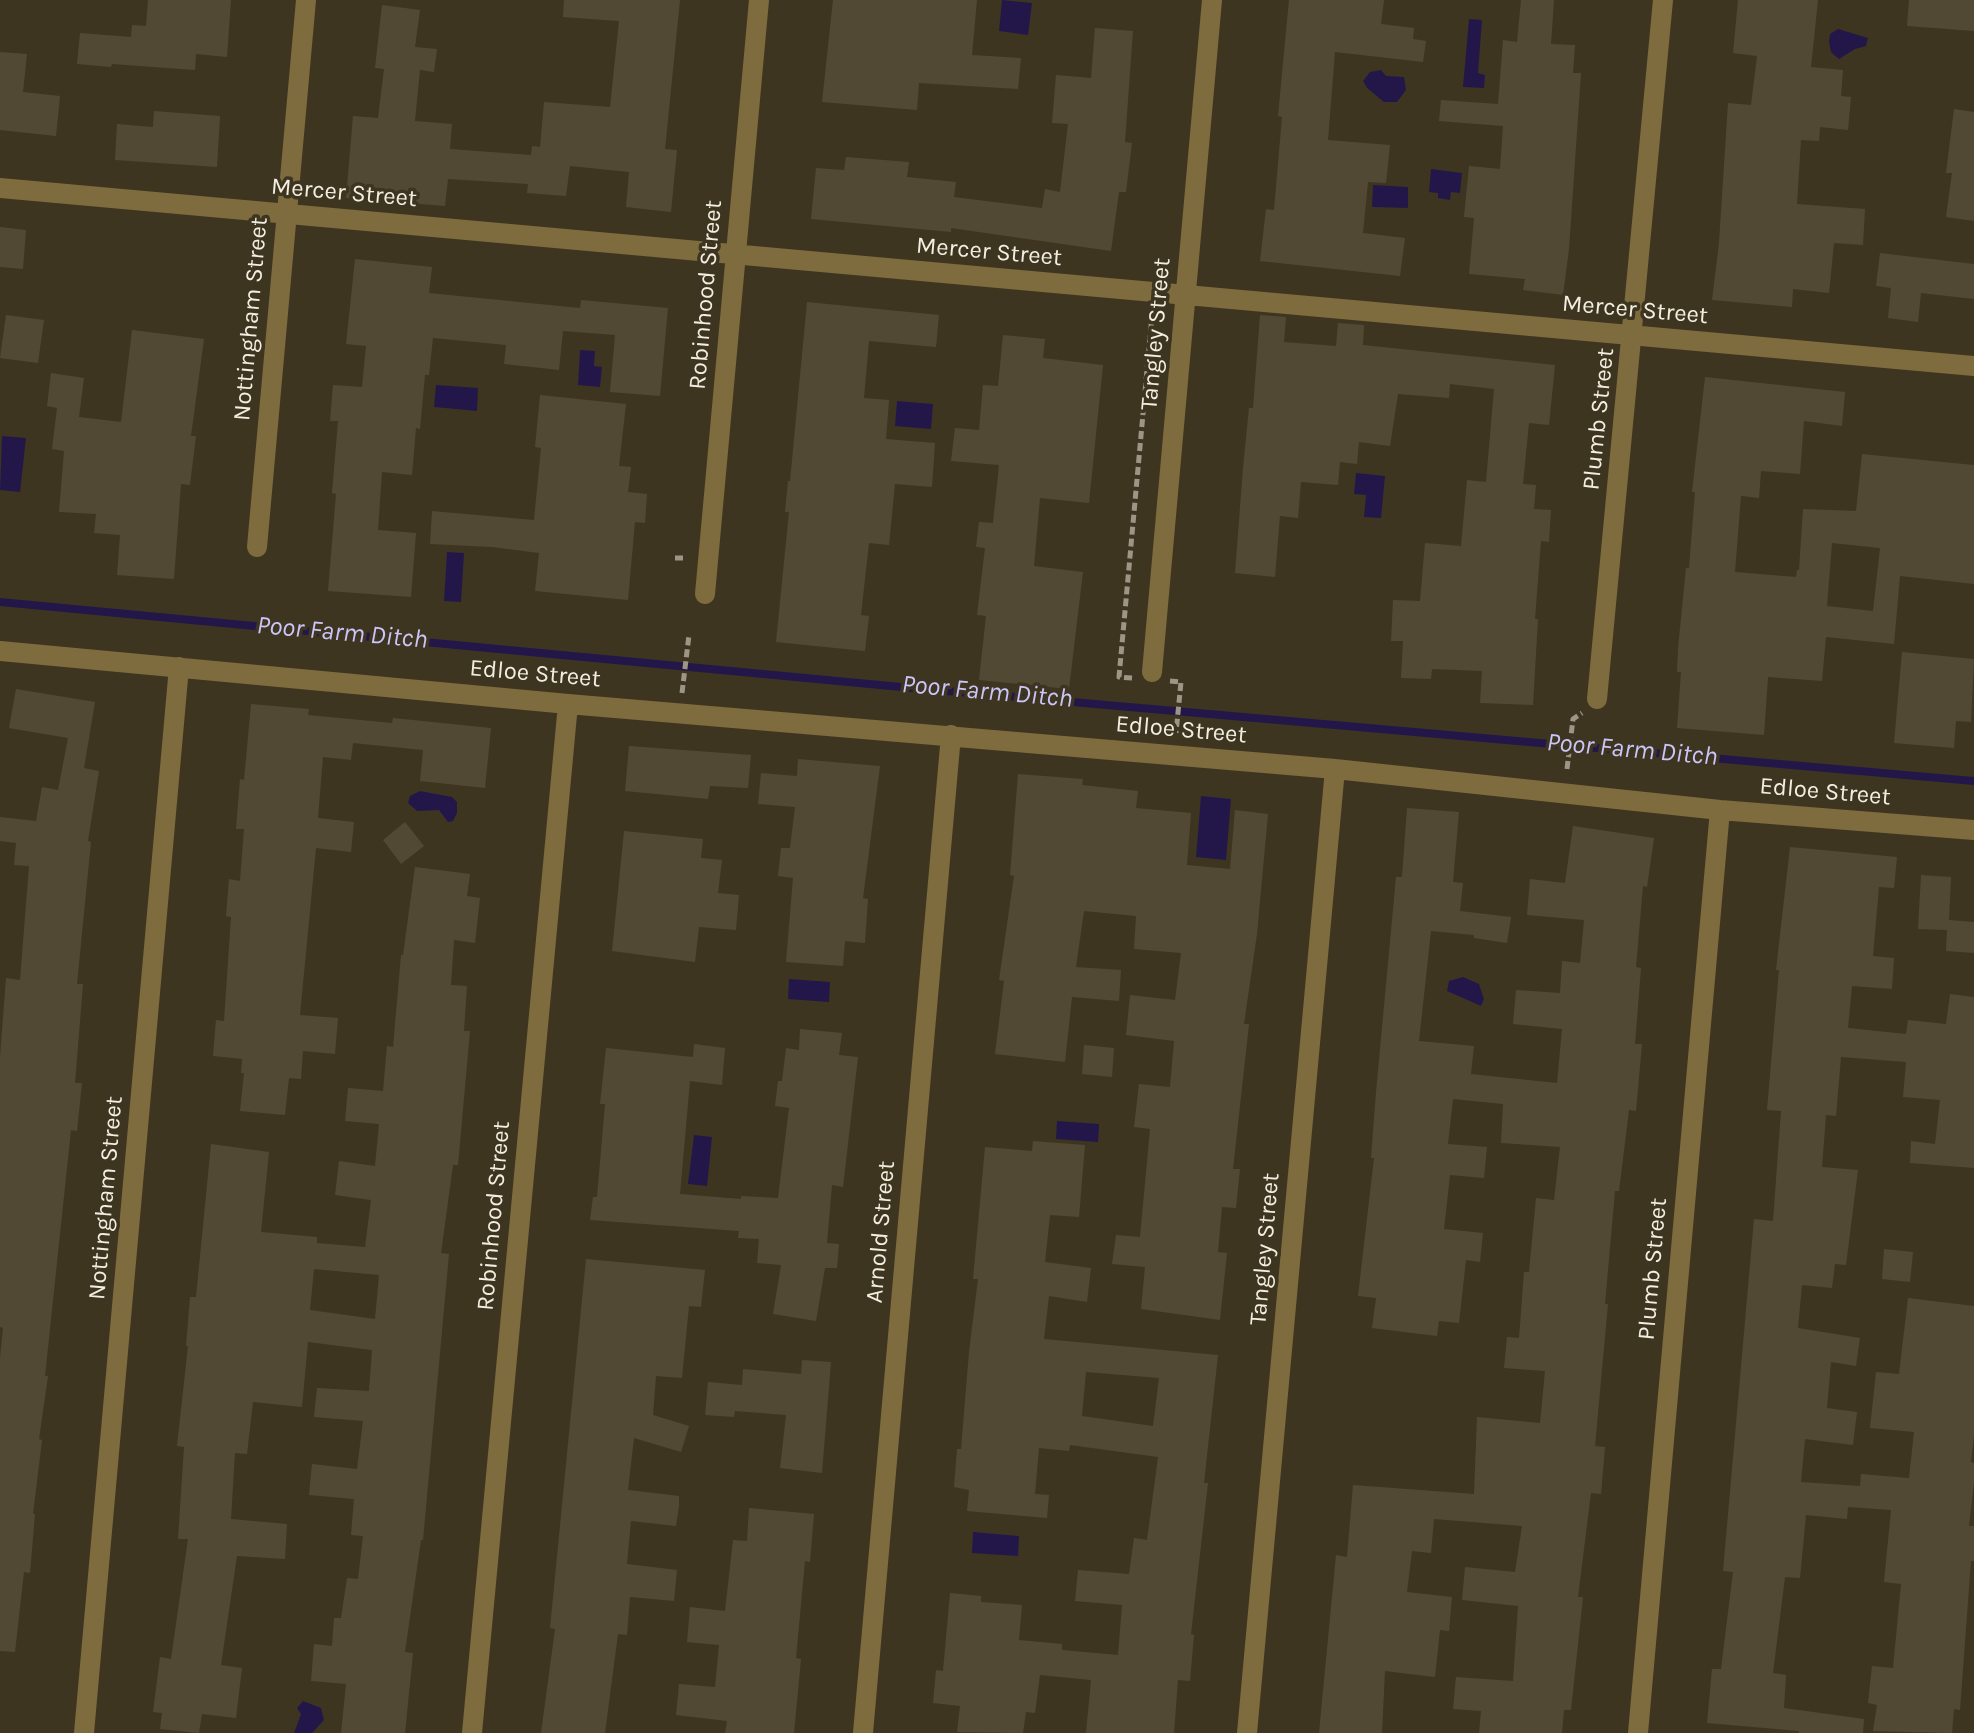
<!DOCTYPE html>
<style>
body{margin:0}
canvas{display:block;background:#3d3520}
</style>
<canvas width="1974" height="1733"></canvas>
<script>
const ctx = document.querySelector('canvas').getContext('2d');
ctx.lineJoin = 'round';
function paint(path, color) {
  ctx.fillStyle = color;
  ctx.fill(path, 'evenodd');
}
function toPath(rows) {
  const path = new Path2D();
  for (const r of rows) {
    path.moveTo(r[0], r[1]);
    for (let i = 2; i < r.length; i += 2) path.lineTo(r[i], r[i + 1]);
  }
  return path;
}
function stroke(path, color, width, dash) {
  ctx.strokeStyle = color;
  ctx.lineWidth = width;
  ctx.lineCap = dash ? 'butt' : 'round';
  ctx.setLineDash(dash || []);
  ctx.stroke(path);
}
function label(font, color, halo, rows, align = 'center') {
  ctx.font = font + ' Karla,sans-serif';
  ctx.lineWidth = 7;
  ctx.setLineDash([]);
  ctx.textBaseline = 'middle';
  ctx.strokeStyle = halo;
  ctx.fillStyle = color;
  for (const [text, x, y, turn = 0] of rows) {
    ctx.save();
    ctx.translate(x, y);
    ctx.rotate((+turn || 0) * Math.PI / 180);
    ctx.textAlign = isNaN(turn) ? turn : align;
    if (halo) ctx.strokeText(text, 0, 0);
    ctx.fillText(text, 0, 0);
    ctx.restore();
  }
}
paint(toPath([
 [1002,0,1032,3,1028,35,999,31],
 [1469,19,1482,20,1478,73,1485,75,1484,88,1463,87],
 [1838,29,1868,38,1866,46,1855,49,1839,59,1831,52,1829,42,1830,34],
 [1381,70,1386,76,1404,77,1406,90,1397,102,1384,102,1367,88,1363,81,1370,72],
 [1431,169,1462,173,1460,193,1451,192,1450,200,1438,198,1438,193,1429,192],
 [1373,185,1408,187,1408,208,1372,207],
 [580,350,595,351,594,366,602,367,600,387,578,385],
 [436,385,478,388,477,411,434,407],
 [897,401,933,404,931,429,895,426],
 [2,436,26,438,20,492,0,490],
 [1356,473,1385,476,1381,518,1364,517,1366,495,1354,494],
 [447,552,464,553,461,602,444,601],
 [420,791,452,797,457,802,457,813,453,821,448,822,439,810,417,811,408,803,410,796],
 [1201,796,1231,799,1226,860,1196,857],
 [1463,977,1479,984,1484,999,1481,1006,1447,991,1449,981],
 [789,979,830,982,829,1002,788,999],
 [1057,1121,1099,1124,1098,1142,1056,1139],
 [694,1135,712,1137,707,1186,688,1184],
 [973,1532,1019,1536,1018,1556,972,1553],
 [303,1701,321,1708,324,1720,312,1733,294,1733,301,1714,297,1708]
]), '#23174a');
stroke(toPath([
 [0,602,901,687,1974,781]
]), '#23174a', 8);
paint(toPath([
 [148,0,231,0,227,57,196,54,195,70,112,64,111,67,77,64,80,33,131,37,132,25,146,26],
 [564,0,680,0,665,149,677,150,671,212,626,207,629,172,570,166,566,196,527,193,528,184,448,179,445,206,346,198,353,116,378,118,384,69,375,68,382,5,420,10,415,47,437,49,434,72,420,70,415,121,452,124,450,149,531,155,532,146,540,147,544,102,610,107,619,21,563,17],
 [833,0,977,0,972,55,1021,58,1018,89,919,83,917,110,822,102],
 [1289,0,1384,0,1381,24,1414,28,1413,39,1426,41,1423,62,1335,52,1328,140,1390,145,1386,183,1368,182,1363,233,1405,238,1400,276,1260,261,1266,209,1274,210,1282,117,1278,116],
 [1521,0,1554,0,1551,44,1575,45,1573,73,1581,73,1569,249,1563,295,1523,290,1525,279,1469,274,1474,218,1464,217,1469,166,1500,169,1503,126,1439,121,1441,100,1498,104,1503,40,1517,42],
 [1738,0,1818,0,1811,67,1843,70,1841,96,1851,97,1848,130,1820,127,1819,141,1801,140,1797,204,1865,209,1863,245,1834,243,1829,293,1793,289,1792,307,1712,300,1719,243,1728,103,1751,105,1757,56,1733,53],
 [1909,0,1974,0,1974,31,1907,26],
 [1095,28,1133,31,1125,142,1132,143,1126,192,1119,192,1111,251,951,228,951,232,811,219,816,168,844,170,846,157,909,162,907,177,956,182,954,197,1042,208,1045,189,1060,192,1068,124,1052,123,1056,75,1091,78],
 [0,52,27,54,23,92,60,96,56,136,0,130],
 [1954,109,1974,112,1974,221,1946,217,1952,173,1946,173],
 [154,111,220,116,217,167,115,160,117,124,153,127],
 [0,227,26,230,23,269,0,267],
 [1880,253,1974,264,1974,299,1921,293,1918,322,1888,318,1891,288,1876,286],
 [355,259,432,267,429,293,580,308,581,300,668,308,660,396,610,392,615,335,563,331,559,370,504,364,506,345,433,338,429,375,425,375,420,429,416,428,412,475,382,472,378,530,416,533,411,597,328,591,336,494,332,493,338,421,330,421,333,385,362,387,366,346,346,344],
 [807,302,939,315,936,347,869,341,864,398,889,400,886,439,935,443,932,487,895,484,889,545,869,543,861,615,869,616,865,651,776,642,789,512,785,512,788,481,790,481],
 [6,315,44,320,38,363,0,358],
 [1260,315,1286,317,1284,342,1336,346,1338,323,1364,325,1363,345,1555,365,1549,425,1529,423,1523,484,1536,485,1534,509,1551,510,1549,542,1541,541,1535,619,1538,619,1533,705,1480,703,1482,671,1432,669,1431,679,1401,678,1403,641,1391,641,1393,600,1420,601,1425,543,1461,546,1467,480,1486,482,1494,389,1450,384,1449,398,1398,394,1390,446,1359,442,1357,464,1340,462,1338,485,1301,482,1298,518,1280,516,1275,577,1235,573,1243,468,1249,408,1253,408],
 [132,330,204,339,191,436,196,436,190,485,181,484,174,579,117,575,120,535,94,533,96,514,59,512,64,451,52,449,57,408,47,406,51,373,84,378,79,417,121,422],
 [1003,335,1045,339,1043,358,1103,365,1089,503,1040,498,1034,566,1083,572,1069,689,979,680,986,616,977,615,985,548,976,547,979,522,993,523,999,465,951,461,955,428,979,430,983,385,998,386],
 [1705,377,1845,392,1842,426,1804,421,1800,474,1761,471,1759,498,1741,496,1735,572,1796,577,1797,570,1799,570,1803,509,1856,511,1862,454,1974,465,1974,584,1900,576,1894,644,1826,637,1822,681,1768,677,1764,735,1677,728,1681,672,1677,672,1678,648,1686,568,1689,568,1695,492,1692,492],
 [1832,543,1880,548,1873,611,1827,606],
 [540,395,626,404,619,466,631,467,628,492,647,494,645,523,635,522,628,600,535,591,539,553,492,547,430,544,432,511,534,520,541,448,535,447],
 [1902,652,1974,659,1971,722,1956,721,1954,748,1894,743],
 [16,689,95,702,84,768,99,771,88,841,91,842,77,984,83,984,75,1083,82,1083,77,1131,71,1130,45,1376,48,1376,39,1439,42,1440,33,1514,35,1514,30,1573,24,1572,15,1652,0,1651,0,1358,3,1328,0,1327,0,1057,6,978,20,980,29,866,14,865,16,843,0,841,0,817,36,821,42,787,58,790,68,738,9,728],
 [251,704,309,709,308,715,392,723,393,718,491,728,485,788,420,781,423,750,353,743,351,760,323,757,318,818,354,822,351,852,316,848,300,1015,338,1018,335,1054,303,1051,301,1079,289,1078,285,1115,240,1111,244,1073,241,1073,242,1059,213,1056,216,1020,224,1021,231,917,226,916,229,879,240,881,244,829,236,829,240,779,244,780],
 [629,746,751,755,748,788,710,786,708,799,625,791],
 [798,759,880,766,863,898,868,899,865,943,845,941,843,966,786,962,793,878,778,876,781,848,790,848,795,807,758,804,761,773,797,776],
 [1018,774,1083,779,1082,785,1138,791,1136,808,1191,813,1187,865,1230,869,1235,810,1268,814,1257,934,1244,1024,1249,1024,1233,1169,1240,1169,1236,1208,1222,1207,1218,1252,1227,1253,1220,1320,1141,1309,1145,1267,1112,1264,1116,1235,1140,1237,1150,1129,1134,1127,1139,1084,1170,1087,1174,1041,1126,1035,1130,995,1175,1000,1181,953,1134,949,1136,916,1084,911,1076,967,1121,970,1119,1001,1072,997,1065,1062,995,1054,1004,981,999,980,1014,876,1010,875],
 [1407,808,1459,812,1453,882,1463,883,1460,911,1511,917,1507,943,1474,938,1474,935,1431,931,1419,1041,1474,1046,1471,1074,1557,1083,1562,1029,1513,1024,1516,990,1560,993,1562,961,1580,963,1584,920,1527,915,1530,879,1565,883,1573,826,1654,838,1647,887,1643,886,1636,967,1641,968,1635,1044,1642,1044,1636,1111,1629,1110,1619,1191,1615,1191,1605,1304,1608,1304,1595,1446,1605,1447,1601,1494,1591,1493,1578,1597,1583,1597,1571,1710,1564,1710,1562,1733,1479,1733,1481,1711,1453,1709,1456,1677,1513,1681,1518,1606,1462,1600,1465,1567,1515,1572,1522,1526,1434,1519,1431,1553,1412,1551,1407,1592,1452,1597,1449,1631,1440,1630,1435,1677,1385,1671,1382,1733,1319,1733,1336,1555,1347,1557,1353,1485,1474,1494,1477,1417,1540,1423,1545,1371,1504,1368,1507,1337,1519,1338,1524,1272,1529,1272,1536,1198,1554,1200,1560,1147,1501,1143,1503,1104,1453,1099,1448,1144,1487,1147,1484,1178,1450,1175,1444,1229,1483,1233,1480,1262,1466,1260,1459,1323,1439,1321,1437,1336,1372,1328,1376,1298,1358,1296,1374,1158,1371,1158,1376,1092,1396,877,1402,877],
 [405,822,424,846,401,864,383,840],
 [624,831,703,839,701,858,722,860,718,893,739,895,736,930,699,927,695,962,612,951],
 [1790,847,1897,857,1894,888,1879,887,1873,956,1894,958,1892,989,1852,986,1848,1028,1906,1034,1908,1020,1946,1024,1950,994,1974,997,1974,1168,1910,1163,1911,1141,1935,1144,1940,1100,1903,1097,1906,1062,1841,1057,1836,1116,1826,1115,1822,1167,1858,1170,1846,1265,1835,1264,1832,1288,1802,1285,1798,1328,1860,1338,1856,1366,1831,1362,1827,1408,1857,1412,1853,1445,1805,1439,1801,1482,1860,1486,1861,1474,1909,1478,1914,1432,1870,1428,1876,1372,1899,1374,1908,1298,1974,1306,1974,1435,1971,1462,1974,1463,1974,1482,1969,1526,1974,1526,1974,1561,1971,1561,1960,1710,1954,1709,1952,1733,1873,1731,1877,1705,1868,1703,1872,1666,1893,1668,1901,1584,1884,1582,1891,1510,1848,1507,1847,1519,1806,1515,1800,1578,1785,1577,1773,1673,1786,1675,1784,1708,1864,1719,1863,1733,1799,1733,1799,1731,1707,1723,1712,1669,1721,1669,1733,1572,1723,1571,1754,1219,1773,1221,1781,1111,1767,1110,1779,970,1776,970],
 [415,867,470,874,467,896,480,898,475,943,454,940,451,985,467,986,464,1031,470,1031,458,1165,453,1165,441,1253,449,1254,423,1540,421,1540,405,1652,413,1653,405,1733,341,1733,346,1684,311,1681,314,1644,332,1646,334,1618,341,1618,347,1578,358,1579,363,1536,351,1535,354,1499,309,1495,312,1464,357,1469,363,1421,314,1417,317,1388,369,1391,372,1350,308,1342,302,1407,253,1402,247,1454,235,1453,231,1519,287,1524,285,1559,237,1556,221,1665,242,1668,236,1718,202,1714,199,1733,160,1729,162,1713,153,1712,160,1657,171,1659,188,1539,178,1539,184,1447,177,1446,188,1346,186,1346,190,1297,196,1297,211,1144,269,1152,261,1232,317,1237,317,1243,365,1247,371,1200,335,1195,339,1161,375,1166,379,1124,345,1121,348,1088,383,1091,387,1046,393,1047,401,955,403,955],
 [314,1269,379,1275,375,1319,310,1310],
 [1921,875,1951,877,1949,920,1974,922,1974,953,1946,951,1947,930,1918,929],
 [800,1029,842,1033,839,1055,858,1057,843,1187,832,1185,827,1243,839,1244,837,1268,825,1268,816,1321,773,1314,781,1265,757,1263,759,1239,738,1238,739,1231,590,1220,593,1197,597,1197,605,1104,600,1104,606,1048,693,1057,694,1044,725,1048,722,1085,690,1081,680,1194,741,1199,741,1196,778,1198,789,1108,775,1106,778,1081,782,1081,786,1048,799,1050],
 [1084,1045,1114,1048,1112,1077,1082,1074],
 [1033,1141,1085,1145,1079,1217,1050,1215,1045,1262,1091,1268,1087,1302,1049,1296,1044,1339,1218,1355,1204,1483,1208,1483,1191,1634,1194,1635,1190,1681,1178,1680,1174,1733,1086,1733,1091,1680,1040,1675,1035,1713,1026,1712,1023,1733,957,1732,960,1706,933,1703,936,1670,943,1671,950,1593,981,1596,981,1602,1022,1605,1019,1640,1062,1644,1062,1650,1118,1655,1122,1605,1075,1601,1078,1570,1129,1574,1134,1538,1147,1540,1158,1457,1070,1445,1069,1451,1039,1448,1035,1494,1049,1495,1047,1518,967,1511,969,1490,954,1487,957,1449,961,1449,969,1352,978,1279,973,1279,985,1147,1032,1151],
 [1086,1372,1159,1378,1153,1426,1082,1416],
 [1884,1249,1913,1252,1910,1282,1882,1279],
 [586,1259,705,1270,701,1307,689,1306,682,1378,656,1376,653,1415,689,1426,681,1452,634,1438,628,1490,679,1496,679,1506,676,1526,631,1521,627,1564,677,1570,674,1601,630,1597,627,1635,618,1634,605,1733,541,1733,555,1629,550,1628],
 [802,1360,831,1362,822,1473,780,1468,786,1415,735,1411,734,1417,705,1415,708,1382,742,1385,743,1369,801,1374],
 [749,1508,814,1514,810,1562,805,1561,796,1658,801,1659,794,1733,725,1733,727,1721,676,1715,679,1684,715,1687,719,1645,687,1642,690,1607,725,1611,733,1540,747,1541]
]), '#524935');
stroke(toPath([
 [675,558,687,558],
 [1132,678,1119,677,1152,315],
 [1170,681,1181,682,1176,733],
 [682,693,689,635],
 [1567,769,1573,719,1582,713]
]), '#9d9686', 5, [8, 4]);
stroke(toPath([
 [0,188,1974,366],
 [257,547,306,0],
 [705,594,759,0],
 [0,651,568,704,1335,769,1720,810,1974,830],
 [1152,672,1212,0],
 [1597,699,1663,0],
 [84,1733,179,667],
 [472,1733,568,704],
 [863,1733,951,735],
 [1247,1733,1335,769],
 [1638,1733,1720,810]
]), '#7e6c3e', 20);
label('24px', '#f3eee1', '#3d3520', [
 ["Mercer Street",344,193,5],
 ["Mercer Street",989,252,5],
 ["Robinhood Street",706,295,-85],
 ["Mercer Street",1635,310,5],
 ["Nottingham Street",251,319,-85],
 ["Tangley Street",1156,334,-85],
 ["Plumb Street",1599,419,-84],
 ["Edloe Street",535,674,5],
 ["Edloe Street",1181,730,5],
 ["Edloe Street",1825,792,5],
 ["Nottingham Street",106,1198,-85],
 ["Robinhood Street",494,1216,-85],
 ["Arnold Street",881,1232,-85],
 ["Tangley Street",1265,1249,-85],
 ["Plumb Street",1653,1269,-85]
]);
label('italic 26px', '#cbc5f9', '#3d3520', [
 ["Poor Farm Ditch",342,633,5],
 ["Poor Farm Ditch",987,692,5],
 ["Poor Farm Ditch",1632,750,5]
]);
</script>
